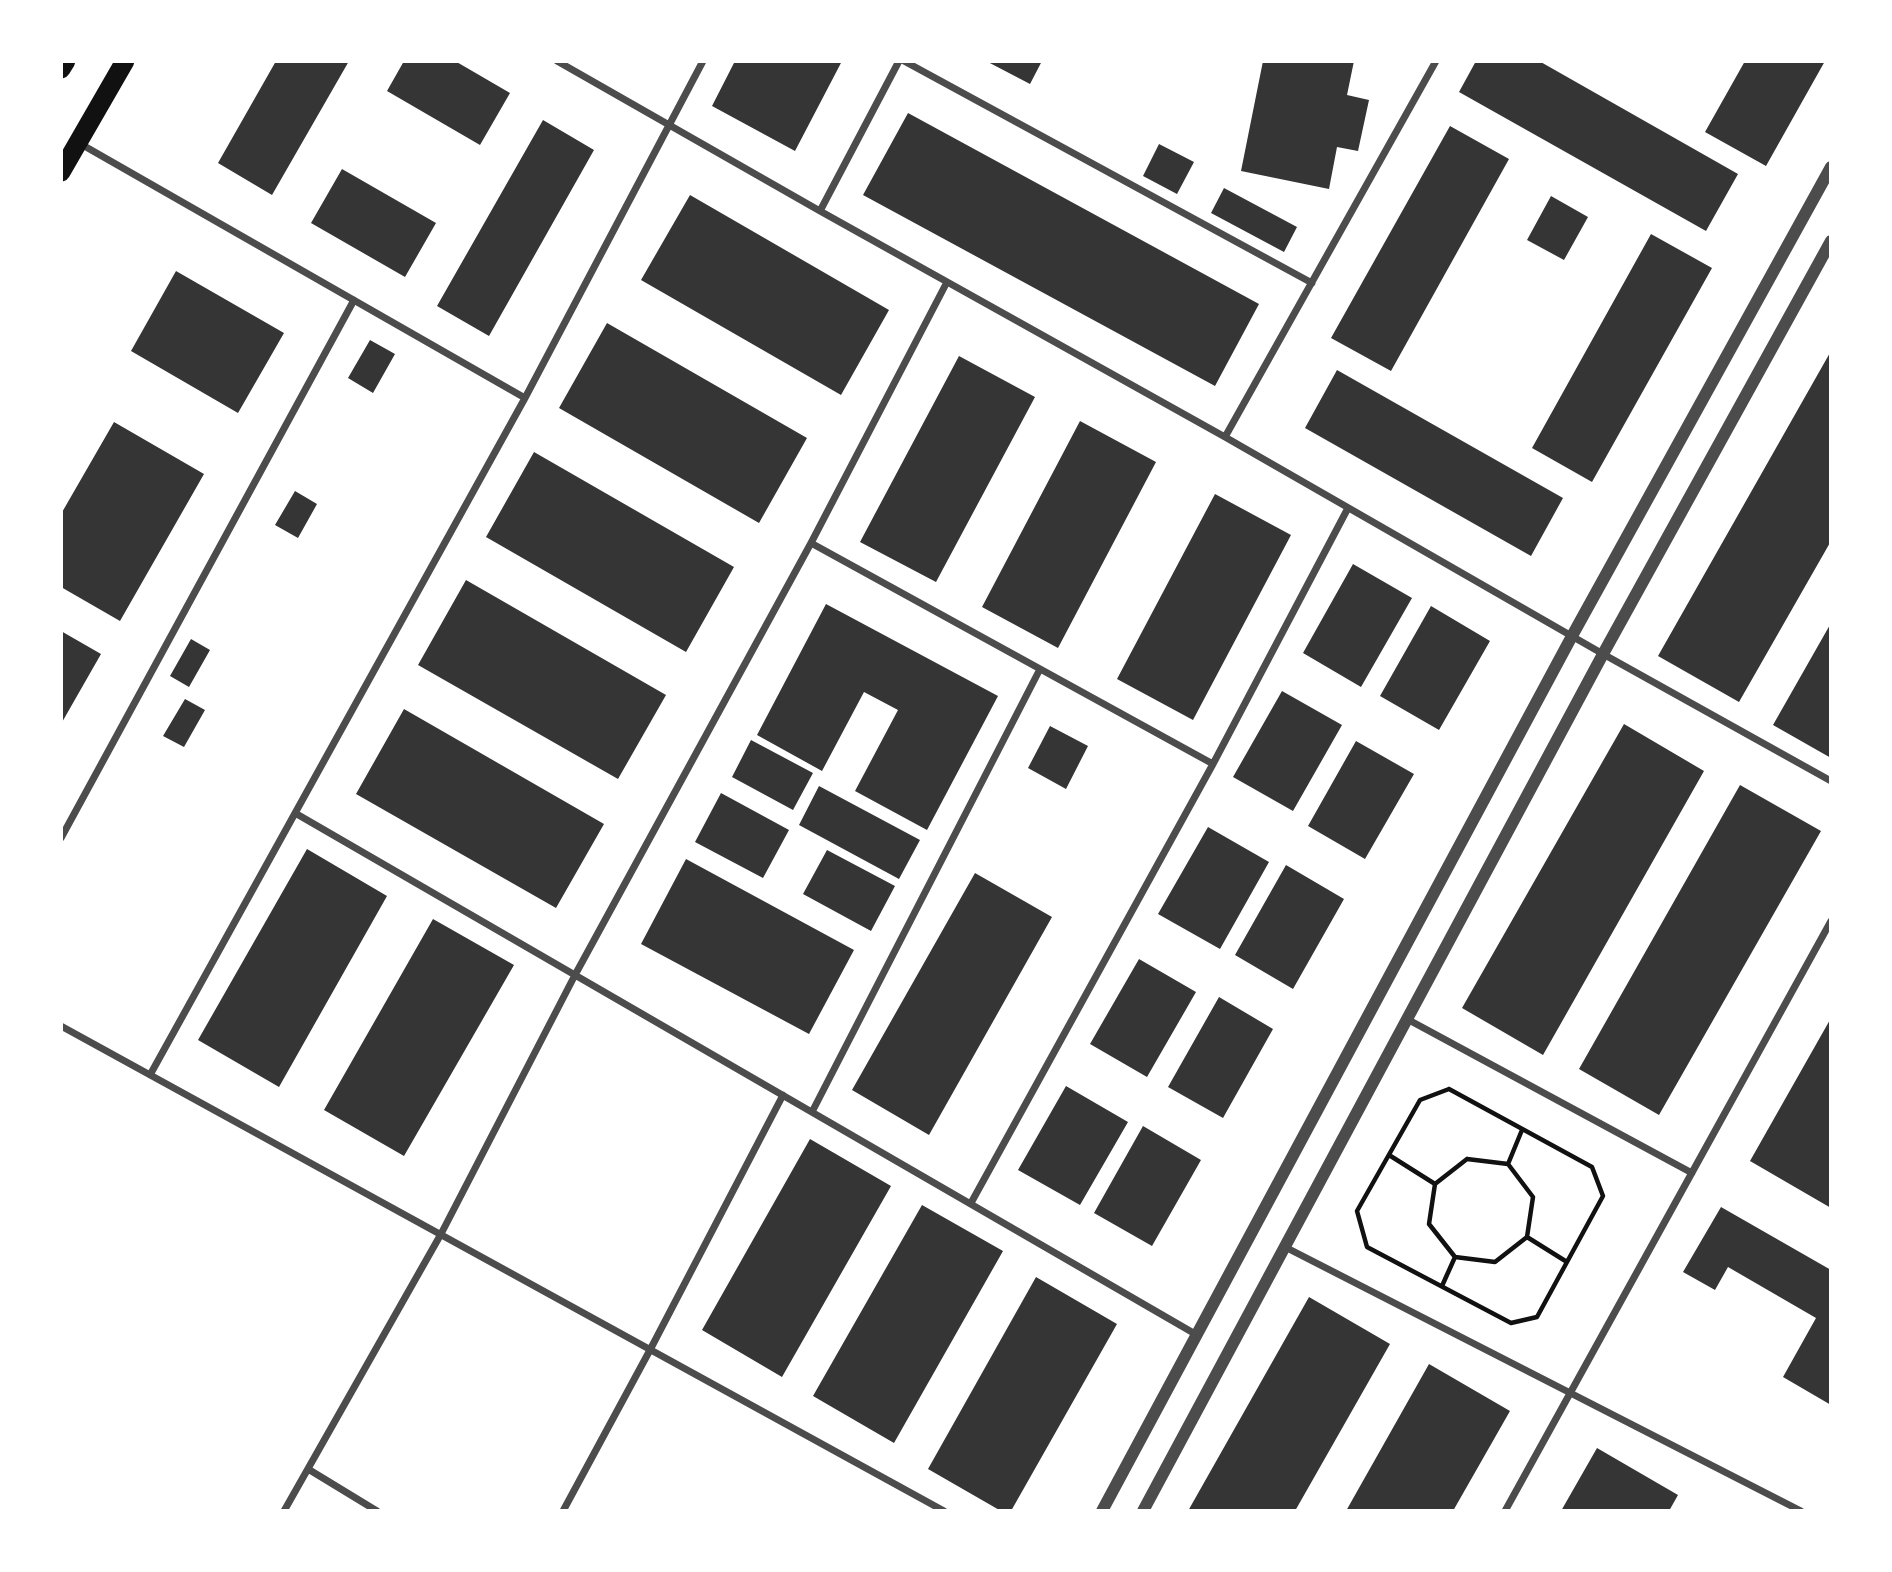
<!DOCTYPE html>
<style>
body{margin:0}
#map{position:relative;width:1892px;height:1572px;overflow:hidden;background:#fff;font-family:Quicksand,sans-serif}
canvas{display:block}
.frame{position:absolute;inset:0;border:63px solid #fff;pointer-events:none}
</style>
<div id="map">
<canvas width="1892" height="1572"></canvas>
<div class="frame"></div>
</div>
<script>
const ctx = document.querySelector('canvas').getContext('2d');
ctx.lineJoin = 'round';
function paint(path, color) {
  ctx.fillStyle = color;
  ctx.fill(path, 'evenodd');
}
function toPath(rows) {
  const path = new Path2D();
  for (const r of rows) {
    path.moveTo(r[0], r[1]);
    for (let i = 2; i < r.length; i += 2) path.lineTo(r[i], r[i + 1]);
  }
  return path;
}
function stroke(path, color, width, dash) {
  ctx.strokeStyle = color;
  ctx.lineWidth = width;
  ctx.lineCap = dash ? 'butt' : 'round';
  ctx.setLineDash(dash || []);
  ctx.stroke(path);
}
paint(toPath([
 [276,61,349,61,272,195,218,163],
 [404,61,455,61,510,93,480,145,387,91],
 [735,61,842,61,795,151,712,106],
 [986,61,1042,61,1030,84],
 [1263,61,1354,61,1347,95,1369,100,1358,151,1337,147,1329,189,1241,171],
 [1476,61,1539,61,1738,174,1706,231,1459,92],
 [1745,61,1825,61,1766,166,1705,132],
 [908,113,1259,304,1215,386,863,195],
 [543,120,594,150,489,336,437,306],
 [1450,126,1509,159,1391,371,1331,338],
 [1159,144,1194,162,1177,194,1143,176],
 [342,169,436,223,405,277,311,223],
 [1224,188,1297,227,1284,252,1211,213],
 [690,195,889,310,841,395,641,280],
 [1551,196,1588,217,1564,260,1527,240],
 [1651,234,1712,268,1592,482,1532,448],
 [176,271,284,333,238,413,131,351],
 [607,323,807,438,759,523,559,408],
 [370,340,395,354,373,393,348,378],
 [1831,351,1831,541,1739,702,1658,656],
 [959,356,1035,397,936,582,860,542],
 [1337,370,1563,498,1531,556,1305,428],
 [1080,421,1156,462,1058,648,982,607],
 [114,422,204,474,120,621,61,587,61,514],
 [534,452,734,567,686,652,486,537],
 [295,491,317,504,298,538,275,525],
 [1215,494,1291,535,1193,720,1117,679],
 [1353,564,1412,598,1361,687,1303,653],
 [466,580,666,695,618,779,418,665],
 [826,604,998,696,927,830,855,791,898,710,864,692,822,771,757,735],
 [1431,606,1490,641,1439,730,1380,696],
 [1831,623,1831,758,1773,725],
 [61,631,101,654,61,724],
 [191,639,210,650,189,687,170,676],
 [1282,691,1342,725,1293,811,1233,777],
 [185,699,205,710,184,747,163,736],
 [404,709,604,824,556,908,356,794],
 [1624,724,1704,771,1543,1055,1462,1008],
 [1050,726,1088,746,1066,789,1028,768],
 [751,740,813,773,793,810,732,777],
 [1356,741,1414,774,1365,859,1308,826],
 [1740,785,1821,831,1659,1115,1579,1069],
 [819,786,920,840,899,879,799,825],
 [721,793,789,830,763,878,695,842],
 [1208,827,1269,862,1220,949,1158,914],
 [307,849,387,896,279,1087,198,1040],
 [827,850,895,886,871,931,803,894],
 [686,859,854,950,809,1034,641,944],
 [1286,865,1344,899,1293,989,1235,955],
 [975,873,1052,917,929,1135,852,1090],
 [433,919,514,965,404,1156,324,1110],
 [1139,959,1196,992,1147,1077,1090,1044],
 [1219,997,1273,1029,1223,1118,1168,1087],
 [1831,1018,1831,1208,1750,1161],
 [1066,1086,1128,1122,1080,1205,1018,1170],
 [1143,1126,1201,1160,1152,1246,1094,1213],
 [810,1139,891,1186,782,1377,702,1330],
 [922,1205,1003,1251,894,1443,813,1396],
 [1721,1207,1831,1270,1831,1405,1783,1377,1816,1318,1728,1267,1715,1290,1683,1272],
 [1036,1277,1117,1324,1011,1511,1001,1511,928,1469],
 [1309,1297,1390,1344,1295,1511,1188,1511],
 [1429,1364,1510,1411,1453,1511,1346,1511],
 [1597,1448,1678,1495,1669,1511,1561,1511]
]), '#353535');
stroke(toPath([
 [1449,1089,1592,1167,1603,1196,1537,1317,1511,1323,1367,1247,1357,1211,1420,1100,1449,1089],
 [1389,1155,1435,1184],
 [1467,1159,1508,1164,1533,1197,1527,1237,1495,1262,1455,1257,1429,1224,1435,1184,1467,1159],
 [1508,1164,1522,1130],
 [1527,1237,1567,1262],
 [1442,1286,1455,1257]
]), '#111', 4.5);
stroke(toPath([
 [557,61,820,211,1225,437,1603,654,1831,781],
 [904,61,1312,283],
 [79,143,525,398],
 [820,211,899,61],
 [1225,437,1436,61],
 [811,543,1213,764],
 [295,813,1197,1335],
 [61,838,354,300],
 [1407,1019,1692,1173],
 [61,1026,944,1511],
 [150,1075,525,398,703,61],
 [812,1112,1040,669],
 [971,1203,1213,764,1348,508],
 [1285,1247,1801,1511],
 [308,1469,377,1511],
 [284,1511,441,1234,575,975,811,543,947,282],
 [563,1511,650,1350,783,1095],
 [1505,1511,1831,921]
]), '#4c4c4c', 7);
stroke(toPath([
 [1102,1511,1572,636,1831,167],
 [1143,1511,1603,654,1831,241]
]), '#4c4c4c', 12);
stroke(toPath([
 [61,69,66,61],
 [61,172,125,61]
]), '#111', 19);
</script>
